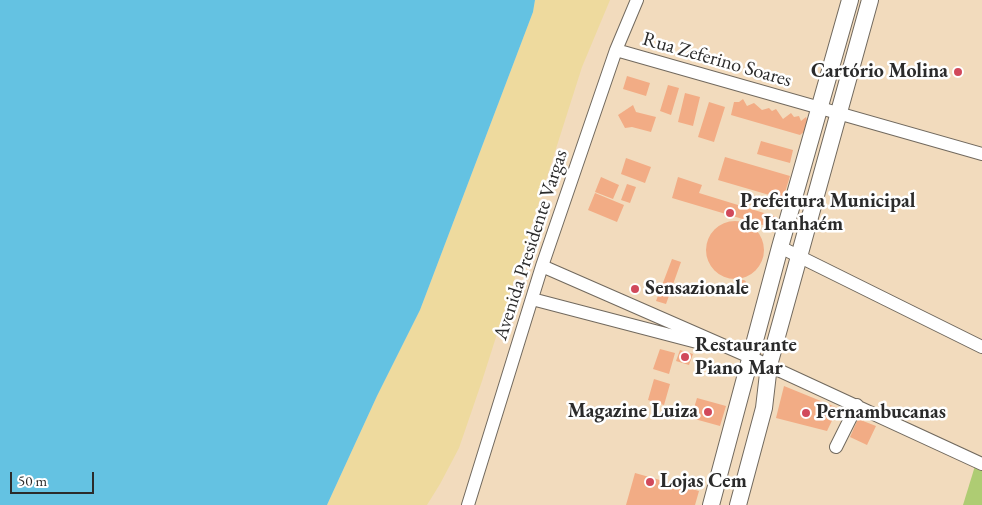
<!DOCTYPE html>
<meta charset="utf-8">
<style>
body{margin:0}
#map{position:relative;width:982px;height:505px;overflow:hidden;background:#f2dbbd;font-family:"EB Garamond",serif}
canvas{display:block}
.scale{position:absolute;left:10px;top:472px;width:84px;height:22px;box-sizing:border-box;border:2px solid #2b2b2b;border-top:0;padding-left:6px;font-size:15px;line-height:18px;white-space:nowrap;color:#2b2b2b;-webkit-text-stroke:4px #fff;paint-order:stroke}
</style>
<div id="map">
<canvas width="982" height="505"></canvas>
<div class="scale">50 m</div>
</div>
<script>
const ctx = document.querySelector('canvas').getContext('2d');
ctx.lineJoin = 'round';
function paint(path, color) {
  ctx.fillStyle = color;
  ctx.fill(path, 'evenodd');
}
function toPath(rows) {
  const path = new Path2D();
  for (const r of rows) {
    if (r.length === 3) {
      path.moveTo(r[0] + r[2], r[1]);
      path.arc(r[0], r[1], r[2], 0, 2 * Math.PI);
      continue;
    }
    path.moveTo(r[0], r[1]);
    for (let i = 2; i < r.length; i += 2) path.lineTo(r[i], r[i + 1]);
  }
  return path;
}
function stroke(path, color, width, dash) {
  ctx.strokeStyle = color;
  ctx.lineWidth = width;
  ctx.lineCap = dash ? 'butt' : 'round';
  ctx.setLineDash(dash || []);
  ctx.stroke(path);
}
function label(font, color, halo, rows, align = 'center') {
  ctx.font = font + ' "EB Garamond",serif';
  ctx.lineWidth = 5;
  ctx.setLineDash([]);
  ctx.textBaseline = 'middle';
  ctx.strokeStyle = halo;
  ctx.fillStyle = color;
  for (const [text, x, y, turn = 0] of rows) {
    ctx.save();
    ctx.translate(x, y);
    ctx.rotate((+turn || 0) * Math.PI / 180);
    ctx.textAlign = isNaN(turn) ? turn : align;
    if (halo) ctx.strokeText(text, 0, 0);
    ctx.fillText(text, 0, 0);
    ctx.restore();
  }
}
paint(toPath([
 [975,466,982,470,982,505,963,505]
]), '#aecc73');
paint(toPath([
 [535,0,610,0,582,67,482,381,459,448,440,484,427,505,327,505,377,396,420,310,533,12]
]), '#eeda9e');
paint(toPath([
 [0,0,535,0,533,12,420,310,377,396,327,505,0,505]
]), '#64c2e2');
paint(toPath([
 [627,76,650,83,646,96,623,89],
 [668,85,679,88,671,115,660,111],
 [685,93,700,97,693,126,678,122],
 [743,99,747,106,754,103,762,110,769,108,772,111,776,109,783,119,791,113,794,117,799,116,801,121,806,117,810,127,800,135,731,115,734,102,739,102],
 [709,102,725,107,714,142,698,137],
 [633,105,636,112,656,117,651,132,632,127,625,128,618,115],
 [761,141,793,150,790,163,757,154],
 [725,157,790,176,783,199,718,180],
 [626,158,651,167,645,183,621,174],
 [601,177,619,185,613,199,595,192],
 [678,177,702,185,699,193,777,217,773,228,672,198],
 [627,184,636,187,630,203,621,200],
 [595,193,624,205,617,222,588,210],
 [735,250,29],
 [672,259,681,262,666,304,656,301],
 [743,283,3],
 [660,349,675,353,669,374,653,369],
 [680,350,693,354,689,365,676,361],
 [654,379,670,384,664,405,648,400],
 [784,386,838,408,827,431,776,418],
 [697,398,726,406,720,426,691,418],
 [858,419,876,426,867,445,850,437],
 [635,473,699,491,695,505,626,505]
]), '#f2ac85');
const minor = toPath([
 [616,50,982,154],
 [780,247,982,347],
 [542,266,750,357,982,464],
 [532,299,712,346],
 [836,447,857,405],
 [468,505,542,266,616,50,637,0]
]);
const major = toPath([
 [711,505,780,247,850,0],
 [738,505,764,408,769,365,870,0]
]);
stroke(minor, '#71695e', 14);
stroke(major, '#71695e', 18);
stroke(minor, '#fff', 12);
stroke(major, '#fff', 16);
for (const [x, y, r, color] of [
 [958,72,5,"#d1495b"],
 [730,213,5,"#d1495b"],
 [635,289,5,"#d1495b"],
 [685,357,5,"#d1495b"],
 [708,412,5,"#d1495b"],
 [806,413,5,"#d1495b"],
 [650,482,5,"#d1495b"]
]) {
  const dot = new Path2D();
  dot.arc(x, y, r, 0, 2 * Math.PI);
  ctx.fillStyle = color;
  ctx.fill(dot);
  stroke(dot, '#fff', 2);
}
label('20px', '#2b2b2b', '#fff', [
 ["Rua Zeferino Soares",717,60,16],
 ["Avenida Presidente Vargas",531,245,-72]
]);
label('bold 20px', '#2b2b2b', '#fff', [
 ["Cartório Molina",948,72,"right"],
 ["Prefeitura Municipal",740,202],
 ["de Itanhaém",740,225],
 ["Sensazionale",645,289],
 ["Restaurante",695,346],
 ["Piano Mar",695,369],
 ["Magazine Luiza",698,412,"right"],
 ["Pernambucanas",816,413],
 ["Lojas Cem",660,482]
], 'left');
</script>
